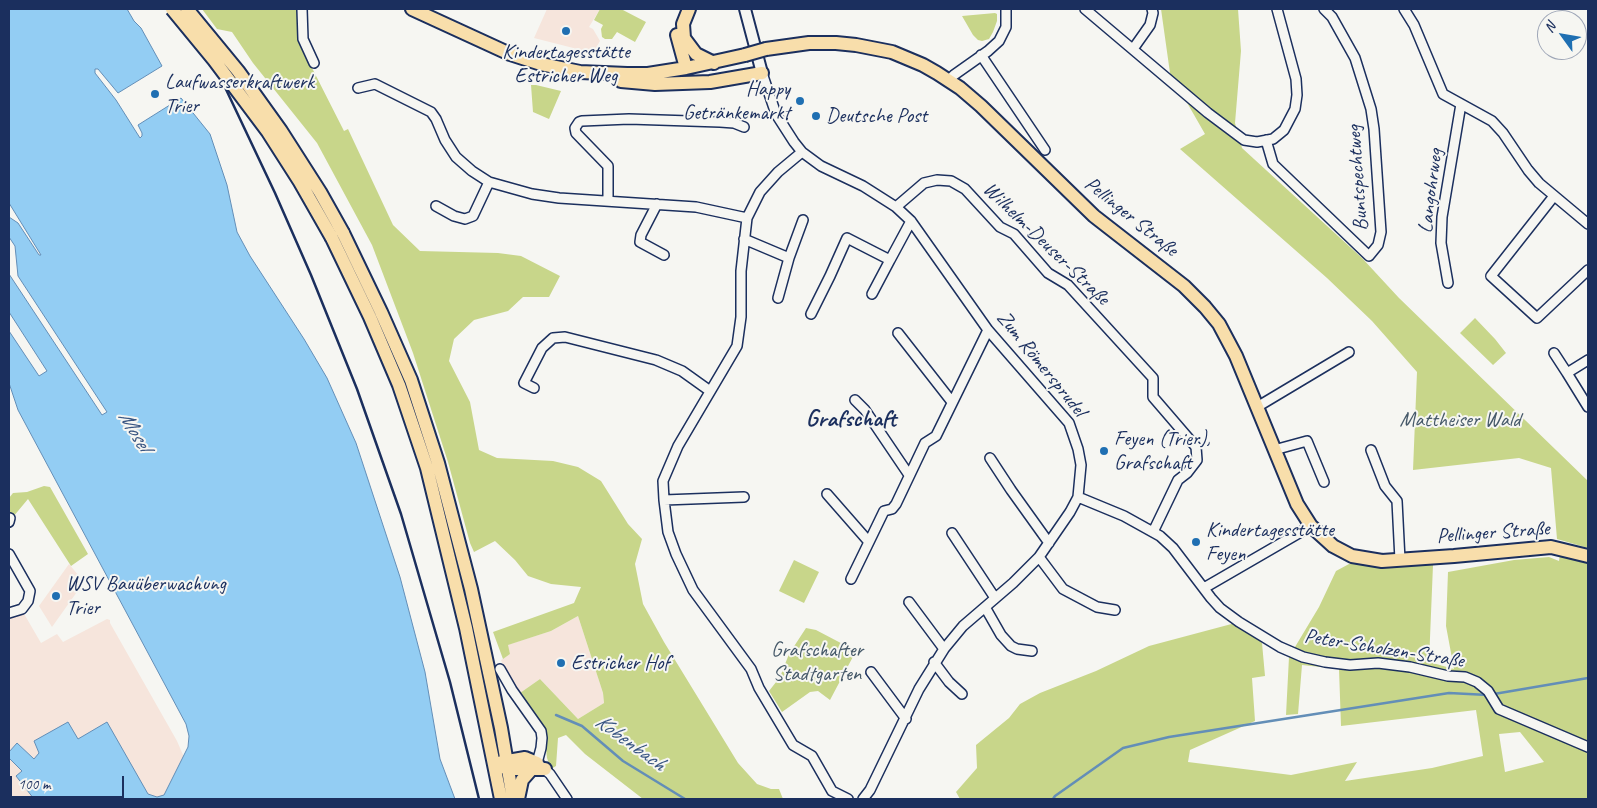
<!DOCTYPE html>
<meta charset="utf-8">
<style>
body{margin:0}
#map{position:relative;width:1597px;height:808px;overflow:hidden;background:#f6f6f2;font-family:Caveat,sans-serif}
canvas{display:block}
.frame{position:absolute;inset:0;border:10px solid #1b2f5e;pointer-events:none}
.north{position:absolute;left:1537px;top:10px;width:50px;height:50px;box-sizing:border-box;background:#f6f6f2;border:1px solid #9ea6b7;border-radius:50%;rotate:302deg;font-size:14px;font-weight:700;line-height:20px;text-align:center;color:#1b2f5e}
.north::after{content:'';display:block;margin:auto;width:18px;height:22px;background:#1f6fb2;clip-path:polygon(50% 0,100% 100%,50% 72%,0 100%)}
.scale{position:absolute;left:10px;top:776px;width:114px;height:22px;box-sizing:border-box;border:2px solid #1b2f5e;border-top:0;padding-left:6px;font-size:15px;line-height:18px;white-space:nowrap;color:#1b2f5e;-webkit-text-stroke:4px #f6f6f2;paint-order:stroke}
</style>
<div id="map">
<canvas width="1597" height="808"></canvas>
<div class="frame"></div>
<div class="north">N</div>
<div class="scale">100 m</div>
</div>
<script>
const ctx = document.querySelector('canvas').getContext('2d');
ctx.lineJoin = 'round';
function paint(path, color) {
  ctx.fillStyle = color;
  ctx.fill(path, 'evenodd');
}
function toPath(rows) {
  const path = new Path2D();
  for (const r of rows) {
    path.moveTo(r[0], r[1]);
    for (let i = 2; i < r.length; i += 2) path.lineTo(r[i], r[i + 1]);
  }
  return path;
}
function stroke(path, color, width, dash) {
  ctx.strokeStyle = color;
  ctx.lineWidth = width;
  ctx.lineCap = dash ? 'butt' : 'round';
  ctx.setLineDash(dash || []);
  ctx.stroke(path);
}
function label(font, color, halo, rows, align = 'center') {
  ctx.font = font + ' Caveat,sans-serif';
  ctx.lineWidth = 4;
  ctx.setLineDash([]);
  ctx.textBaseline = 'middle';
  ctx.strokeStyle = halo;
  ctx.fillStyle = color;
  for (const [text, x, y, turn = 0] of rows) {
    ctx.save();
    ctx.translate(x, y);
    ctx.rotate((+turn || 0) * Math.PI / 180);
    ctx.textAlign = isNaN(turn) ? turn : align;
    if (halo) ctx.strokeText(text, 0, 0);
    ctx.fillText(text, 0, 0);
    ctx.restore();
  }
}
paint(toPath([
 [547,9,600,9,589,27,593,29,600,41,593,53,534,38],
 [69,564,84,582,52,627,39,606],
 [23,612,41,643,57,634,63,642,107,619,110,620,110,623,177,741,202,799,13,799,9,794,9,617],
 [578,616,603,693,604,703,578,719,540,679,520,693,507,674,501,660,510,654,507,645,551,631]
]), '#f6e5dc');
paint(toPath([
 [202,9,299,9,311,66,344,131,348,129,393,225,420,251,498,253,521,256,560,276,549,297,523,297,508,311,474,320,454,339,449,361,470,402,479,450,497,458,553,461,578,467,601,481,628,524,642,539,635,564,643,604,664,642,738,763,757,784,771,789,779,789,783,799,643,799,585,754,566,735,558,738,556,766,551,769,547,758,544,729,520,693,540,679,578,719,604,703,603,693,578,616,551,631,508,645,510,654,503,659,493,632,574,603,581,587,551,584,528,576,515,560,495,541,474,552,470,543,448,462,413,353,372,245,317,143,253,63,232,32,217,29],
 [600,9,621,9,646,22,635,42,617,32,612,39,605,39,602,37,601,29,603,25,594,20],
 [1161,9,1238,9,1241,51,1235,123,1242,148,1362,258,1399,298,1588,481,1588,548,1557,539,1551,468,1519,458,1413,470,1417,372,1372,321,1327,278,1180,149,1205,134,1170,73],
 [995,13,997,14,997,21,993,32,989,39,982,41,978,40,973,35,962,16],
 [531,85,536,85,561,91,549,119,533,112],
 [1475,318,1495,339,1506,353,1493,365,1460,333],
 [44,486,50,487,88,554,71,566,28,499,13,517,9,514,9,498,13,493,27,492],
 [1560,554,1588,562,1588,799,960,799,956,792,977,768,976,745,1009,718,1020,704,1040,693,1096,671,1149,646,1239,622,1262,643,1265,676,1252,678,1255,721,1190,750,1188,762,1291,775,1357,762,1345,781,1432,768,1483,756,1476,710,1341,726,1339,669,1302,665,1298,714,1286,715,1289,657,1319,607,1336,571,1349,564,1433,565,1429,662,1454,669,1446,626,1448,572,1514,560,1549,557,1559,561],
 [1520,732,1544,762,1505,772,1499,734],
 [794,560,819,572,804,603,779,591],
 [806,628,816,630,856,651,830,700,818,691,810,692,782,712,769,691,780,677,789,654]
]), '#c8d68a');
const water = toPath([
 [9,9,127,9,134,21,141,28,162,66,118,93,98,69,95,69,95,73,116,100,140,138,142,136,142,133,138,125,181,98,210,134,227,185,237,232,250,256,304,339,327,378,356,443,400,577,425,672,440,759,455,799,34,799,16,776,22,771,9,758,9,752,17,743,34,759,39,753,34,741,68,722,78,739,107,722,148,794,157,797,164,795,188,747,189,736,186,724,18,410,9,383,9,331,39,376,47,371,9,312,9,274,102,415,107,412,18,276,15,246,9,237,9,217,18,223,39,255,41,255,9,203,9,9]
]);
paint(water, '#93cdf3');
stroke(water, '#638eb7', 1);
stroke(toPath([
 [1494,694,1588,678],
 [556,715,582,726,623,761,685,799],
 [1053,799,1055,796,1123,748,1169,737,1449,693,1488,695]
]), '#638eb7', 2.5);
const minor = toPath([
 [302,9,303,39,314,63],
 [1085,9,1208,113,1244,140,1257,142,1273,139,1284,130,1295,109,1297,95,1296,79,1277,9],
 [1404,9,1414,25,1443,94,1492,121,1503,133,1528,170,1539,183,1588,224],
 [1133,49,1150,25,1153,13,1152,9],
 [981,55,1045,150],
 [762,73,776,114,794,142,802,152,821,166,863,186,896,207,911,221,988,330,1069,423,1078,449,1081,465,1078,497,1070,512,1039,557,1013,583,963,626,944,649,919,689,870,790,863,799],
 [949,80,954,75,988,51,999,41,1006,27,1006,9],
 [358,88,375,84,431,112,436,119,445,140,456,157,472,171,489,182,532,194,559,198,696,207,747,218],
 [1266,140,1273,164,1369,256,1378,245,1381,232,1374,129,1371,109,1355,58,1332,17,1324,9],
 [802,152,778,172,760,192,747,218,741,271,741,317,737,346,678,446,663,481,664,500,668,532,676,554,693,590,751,669,759,688,793,745,812,756,832,791,848,799],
 [1554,196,1491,276,1537,318,1588,270],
 [608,201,608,166,576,133,575,128,579,122,582,121,629,119,720,122,734,123,744,127],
 [657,204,641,235,640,242,664,255],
 [436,206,454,216,465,219,473,216,489,182],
 [896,207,924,183,937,180,951,181,965,189,1000,227,1014,234,1048,273,1068,285,1153,378,1153,397,1196,447,1197,460,1187,473,1178,480,1153,532],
 [744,239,789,258],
 [1448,283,1441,243,1442,217,1461,104],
 [872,294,890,260],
 [778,298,789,258,803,220],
 [811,314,830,276,847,238,890,260,911,221],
 [898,333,952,402],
 [1554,353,1567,373],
 [1588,360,1567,373,1588,407],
 [534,388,524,383,542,348,553,338,565,337,656,360,682,371,710,391],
 [855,400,865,410,909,475],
 [1257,407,1349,352],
 [1274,450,1307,441,1324,482],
 [1371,450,1385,486,1397,501,1400,560],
 [990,458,1011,490,1049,543],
 [827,494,869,542,884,511,892,509,896,504,925,443,936,436,988,330],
 [1078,497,1124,516,1160,536,1173,548,1211,598,1220,608,1239,622,1280,647,1303,657,1325,662,1350,665,1378,663,1410,667,1448,676,1465,677,1477,682,1488,691,1499,709,1588,747],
 [664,500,744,497],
 [9,522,10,518],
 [952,533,995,598],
 [9,554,30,591,28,601,22,609,9,613],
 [1039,557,1063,589,1097,607,1115,610],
 [851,579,869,542],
 [1204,588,1311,526],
 [909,602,944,649],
 [985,607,1001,635,1011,646,1017,649,1032,651],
 [934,662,949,682,962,694],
 [500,669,512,690,541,731,542,738,541,748,537,763,550,774,567,799],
 [871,672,906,719]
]);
const tertiary = toPath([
 [745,9,762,73]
]);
const primary = toPath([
 [412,9,510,54,541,64,580,72,627,74,648,74,686,68,745,55],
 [689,9,683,24,684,38,696,54,714,63],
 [677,35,686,68],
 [766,49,809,43,836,43,856,45,892,52,923,65,937,73,960,88,981,106,1094,216,1184,286,1205,307,1219,324,1236,356,1297,504,1311,526,1333,546,1352,556,1382,561,1454,556,1551,547,1588,556],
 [621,81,655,84,710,82,762,73],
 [343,233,381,312,411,380,438,463,471,589,501,728,513,799],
 [332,238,370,317,399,385,427,468,466,628,501,799],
 [502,762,525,758,537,763,522,780,518,799],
 [502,767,509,769,545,769]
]);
stroke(minor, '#1b2f5e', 12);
stroke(tertiary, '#1b2f5e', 14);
stroke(primary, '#1b2f5e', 16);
stroke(minor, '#f6f6f2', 9);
stroke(tertiary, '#f6f6f2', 10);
stroke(primary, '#f8deab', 12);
stroke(toPath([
 [188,9,275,193,311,275,357,389,401,514,450,682,479,799]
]), '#1b2f5e', 2.5);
const primaryBridge = toPath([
 [172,9,214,60,268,132,300,182,332,238],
 [187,9,238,71,281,131,320,192,343,233],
 [745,55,766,49]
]);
stroke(primaryBridge, '#1b2f5e', 16, []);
stroke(primaryBridge, '#f8deab', 12);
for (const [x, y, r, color] of [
 [566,31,5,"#1f6fb2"],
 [155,94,5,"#1f6fb2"],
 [800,101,5,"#1f6fb2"],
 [816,116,5,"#1f6fb2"],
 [1104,451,5,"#1f6fb2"],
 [1196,542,5,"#1f6fb2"],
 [56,596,5,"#1f6fb2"],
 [561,663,5,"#1f6fb2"]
]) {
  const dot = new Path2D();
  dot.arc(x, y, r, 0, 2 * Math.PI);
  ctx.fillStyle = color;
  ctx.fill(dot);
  stroke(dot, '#f6f6f2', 2);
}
label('21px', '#1b2f5e', '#f6f6f2', [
 ["Kindertagesstätte",566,52,"center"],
 ["Estricher Weg",566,76,"center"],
 ["Laufwasserkraftwerk",165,82],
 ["Trier",165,106],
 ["Happy",790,89,"right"],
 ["Getränkemarkt",790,113,"right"],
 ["Deutsche Post",826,116],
 ["Feyen (Trier),",1114,439],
 ["Grafschaft",1114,463],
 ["Kindertagesstätte",1206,530],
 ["Feyen",1206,554],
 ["WSV Bauüberwachung",66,584],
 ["Trier",66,608],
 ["Estricher Hof",571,663]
], 'left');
label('21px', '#1b2f5e', '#f6f6f2', [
 ["Buntspechtweg",1358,178,-94],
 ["Langohrweg",1431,191,-83],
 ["Pellinger Straße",1131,217,39],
 ["Wilhelm-Deuser-Straße",1046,244,44],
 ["Zum Römersprudel",1041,364,51],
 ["Pellinger Straße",1493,533,-4],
 ["Peter-Scholzen-Straße",1384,649,9]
]);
label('21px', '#465969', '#f6f6f2', [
 ["Mattheiser Wald",1460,420],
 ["Grafschafter",817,650],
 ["Stadtgarten",817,674]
]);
label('italic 22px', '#395683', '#f6f6f2', [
 ["Mosel",134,431,59],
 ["Kobenbach",630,743,36]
]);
label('bold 24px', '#1b2f5e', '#f6f6f2', [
 ["Grafschaft",851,420]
]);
</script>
